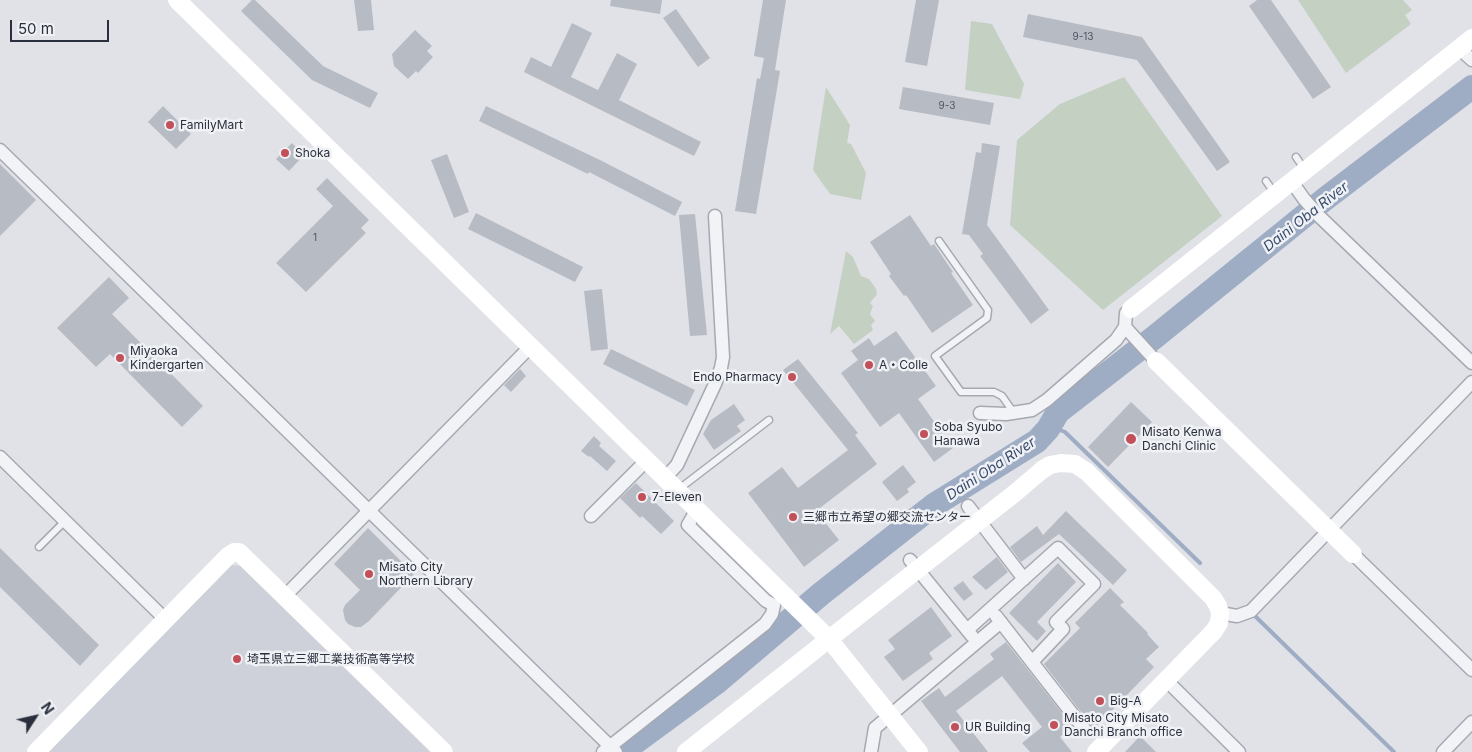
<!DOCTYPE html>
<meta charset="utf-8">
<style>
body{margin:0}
#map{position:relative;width:1472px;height:752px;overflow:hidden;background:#e0e2e7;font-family:Inter,sans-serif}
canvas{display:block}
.north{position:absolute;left:10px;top:692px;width:50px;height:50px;-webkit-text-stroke:4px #eff1f5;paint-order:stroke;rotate:55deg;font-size:14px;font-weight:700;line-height:20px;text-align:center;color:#2a2f3d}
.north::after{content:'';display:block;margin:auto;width:18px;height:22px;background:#2a2f3d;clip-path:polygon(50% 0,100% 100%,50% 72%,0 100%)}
.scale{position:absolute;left:10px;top:20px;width:99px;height:22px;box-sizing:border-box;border:2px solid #2a2f3d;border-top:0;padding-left:6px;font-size:15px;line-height:18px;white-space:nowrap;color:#2a2f3d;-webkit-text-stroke:4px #eff1f5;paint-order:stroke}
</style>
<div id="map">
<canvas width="1472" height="752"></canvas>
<div class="north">N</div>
<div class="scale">50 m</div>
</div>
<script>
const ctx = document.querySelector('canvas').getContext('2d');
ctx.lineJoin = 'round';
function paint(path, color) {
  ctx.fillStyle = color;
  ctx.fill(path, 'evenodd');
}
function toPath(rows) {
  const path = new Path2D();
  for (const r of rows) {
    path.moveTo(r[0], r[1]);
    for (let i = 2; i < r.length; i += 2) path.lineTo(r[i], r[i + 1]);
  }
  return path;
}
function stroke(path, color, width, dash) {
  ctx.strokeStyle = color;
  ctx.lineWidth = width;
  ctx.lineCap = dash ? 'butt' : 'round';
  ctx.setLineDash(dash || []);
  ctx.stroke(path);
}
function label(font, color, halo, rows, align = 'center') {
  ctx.font = font + ' Inter,"Noto Sans JP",sans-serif';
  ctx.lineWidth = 5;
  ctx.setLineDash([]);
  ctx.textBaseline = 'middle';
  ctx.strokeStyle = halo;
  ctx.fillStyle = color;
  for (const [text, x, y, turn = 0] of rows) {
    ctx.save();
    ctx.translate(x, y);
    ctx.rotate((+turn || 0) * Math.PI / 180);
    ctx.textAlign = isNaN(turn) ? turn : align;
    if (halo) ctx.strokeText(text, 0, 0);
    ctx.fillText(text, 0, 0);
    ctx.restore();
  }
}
paint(toPath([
 [231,565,241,566,430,752,49,752]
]), '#ced1d9');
paint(toPath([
 [1298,0,1403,0,1412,10,1405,15,1411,24,1346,73],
 [971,21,992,24,1024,84,1020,99,965,90],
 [1124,77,1222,216,1103,310,1010,225,1017,140,1060,104],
 [826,87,850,125,847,143,851,144,866,173,861,200,830,194,813,170],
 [846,251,853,257,861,276,869,279,876,289,877,294,870,303,873,306,870,314,875,321,871,325,873,330,854,344,839,326,830,334]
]), '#c4d0c2');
stroke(toPath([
 [1050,426,1065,432,1200,563],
 [1255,616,1394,752]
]), '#9eadc4', 4);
stroke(toPath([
 [622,752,717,682,822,593,934,505,1037,441,1048,429,1058,412,1156,336,1325,199,1472,87]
]), '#9eadc4', 24);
paint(toPath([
 [252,0,255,0,323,66,378,93,370,108,312,80,241,11],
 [354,0,371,0,374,30,358,31],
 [611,0,662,0,660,14,610,6],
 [763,0,786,0,775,70,780,71,756,214,735,211,757,78,760,79,764,58,754,56],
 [916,0,939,0,927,66,905,62],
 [1257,0,1271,0,1331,87,1313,99,1249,6],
 [676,9,710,58,698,67,663,18],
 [1028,14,1142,37,1230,162,1217,171,1137,60,1023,37],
 [572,23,592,33,571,77,598,90,617,53,637,64,619,100,701,142,694,156,524,72,531,57,551,67],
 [415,30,432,46,427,51,433,57,418,73,416,71,408,79,394,66,392,54],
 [903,87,994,103,990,125,899,109],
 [163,106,191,134,176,149,148,122],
 [486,106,600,160,682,202,675,216,589,172,588,174,479,121],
 [292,143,304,155,289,171,276,159],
 [982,143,1000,146,987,225,1049,310,1031,324,980,256,983,254,969,235,962,234,976,152,981,153],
 [447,154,469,212,454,218,431,160],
 [0,164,36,200,0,236],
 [327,178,369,220,361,228,366,233,306,292,276,263,333,206,316,189],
 [476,213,583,267,575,282,468,229],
 [695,214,707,335,690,336,679,215],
 [910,215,931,246,934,244,953,272,951,273,973,305,932,333,906,295,904,296,889,276,891,274,870,242],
 [109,277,129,298,112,314,203,406,182,427,110,354,96,367,57,328],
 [602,289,608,349,591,351,584,291],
 [896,331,936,386,918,399,953,448,934,462,899,413,880,427,841,373,858,360,851,351,869,338,874,346],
 [611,349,695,390,687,406,603,364],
 [798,359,858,433,855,435,877,464,816,511,839,540,804,567,748,493,782,467,798,488,848,450,783,370],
 [520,369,526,376,511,392,504,385],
 [1131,402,1152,422,1108,467,1088,447],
 [734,404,745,420,737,426,741,431,714,450,703,434,711,420],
 [594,436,601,443,599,446,616,461,607,471,590,456,589,457,581,451],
 [903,465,916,482,907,489,909,492,897,501,882,482],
 [636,483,674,521,661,534,642,516,640,518,620,498],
 [1066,511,1127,570,1113,585,1059,534,1021,562,1010,547,1037,526,1043,535],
 [368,528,414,574,369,621,361,627,355,627,348,624,345,620,343,610,345,605,360,590,334,564],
 [0,548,99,645,80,666,0,587],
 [997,557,1008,572,986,590,972,577],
 [1058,563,1076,582,1037,622,1046,631,1037,641,1009,613],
 [963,581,973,594,964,601,953,588],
 [1110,588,1124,602,1120,605,1148,633,1147,634,1159,647,1146,659,1154,667,1093,730,1091,725,1044,664,1080,628,1075,623],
 [931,607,952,636,929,653,933,659,903,681,884,657,895,649,888,640],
 [1006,642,1073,727,1060,737,1072,752,1030,752,1022,743,1042,727,1002,676,956,711,988,752,960,752,921,701,939,688,945,697,994,659,990,654],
 [1140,736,1156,752,1125,752]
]), '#b7bbc4');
const lane = toPath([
 [1296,157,1305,170],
 [1266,181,1275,194],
 [939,241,988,310,987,318,935,356,961,392,994,392,1002,396,1014,413],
 [679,489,769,420],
 [39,547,65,521]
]);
const street = toPath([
 [1460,49,1472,60],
 [0,150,616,752],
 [1292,182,1304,199,1319,216,1472,363],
 [1125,327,1156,361],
 [980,413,1006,414,1032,410,1047,400,1116,340,1125,327,1126,313,1131,309],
 [0,457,166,620],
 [665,478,677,465,715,384,721,368,723,357,715,216],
 [968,506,1024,579],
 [591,516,647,460],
 [1353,554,1472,670],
 [910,560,972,636],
 [286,595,530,347],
 [1220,613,1237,616,1251,611,1472,382],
 [996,616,1085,730],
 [967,630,1058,548,1094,584,1056,622,1063,629,1032,662],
 [1166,680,1239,752],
 [603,752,765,624,772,614,774,605,766,601,688,525,697,509],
 [871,752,875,728,1001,622],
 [1443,752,1472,722]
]);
stroke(lane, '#a6a9b1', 9);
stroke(street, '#a6a9b1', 15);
stroke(lane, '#f2f3f6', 6);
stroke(street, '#f2f3f6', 12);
stroke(toPath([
 [177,0,829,639,686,752],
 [1131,309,1472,38],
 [1156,361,1353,554],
 [1015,493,1042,470,1050,465,1061,463,1075,464,1087,472,1213,598,1218,606,1220,613,1219,623,1214,631,1096,752],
 [36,752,228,556,234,552,239,552,444,752]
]), '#fff', 18);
stroke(toPath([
 [919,752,829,639,1015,493]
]), '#fff', 18);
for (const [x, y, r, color] of [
 [170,125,5,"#c15058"],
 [285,153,5,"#c15058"],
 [120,358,5,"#c15058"],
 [869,365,5,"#c15058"],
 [792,377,5,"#c15058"],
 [924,434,5,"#c15058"],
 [1131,439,6,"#c15058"],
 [642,497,5,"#c15058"],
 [793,517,5,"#c15058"],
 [369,574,5,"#c15058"],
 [237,659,5,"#c15058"],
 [1100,701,5,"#c15058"],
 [1054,725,5,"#c15058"],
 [955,727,5,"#c15058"]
]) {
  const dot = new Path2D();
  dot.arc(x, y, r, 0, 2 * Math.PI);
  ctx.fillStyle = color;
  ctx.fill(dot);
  stroke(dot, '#eff1f5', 2);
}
label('10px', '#4d525f', null, [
 ["9-13",1083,37],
 ["9-3",947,106],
 ["1",315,238]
]);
label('12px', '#2a2f3d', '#eff1f5', [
 ["FamilyMart",180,125],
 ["Shoka",295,153],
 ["Miyaoka",130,351],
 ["Kindergarten",130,365],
 ["A・Colle",879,365],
 ["Endo Pharmacy",782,377,"right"],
 ["Soba Syubo",934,427],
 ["Hanawa",934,441],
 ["Misato Kenwa",1142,432],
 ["Danchi Clinic",1142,446],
 ["7-Eleven",652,497],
 ["三郷市立希望の郷交流センター",803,517],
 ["Misato City",379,567],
 ["Northern Library",379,581],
 ["埼玉県立三郷工業技術高等学校",247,659],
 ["Big-A",1110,701],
 ["Misato City Misato",1064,718],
 ["Danchi Branch office",1064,732],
 ["UR Building",965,727]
], 'left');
label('italic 14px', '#384b6d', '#eff1f5', [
 ["Daini Oba River",1306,217,-38],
 ["Daini Oba River",991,469,-33]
]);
</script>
